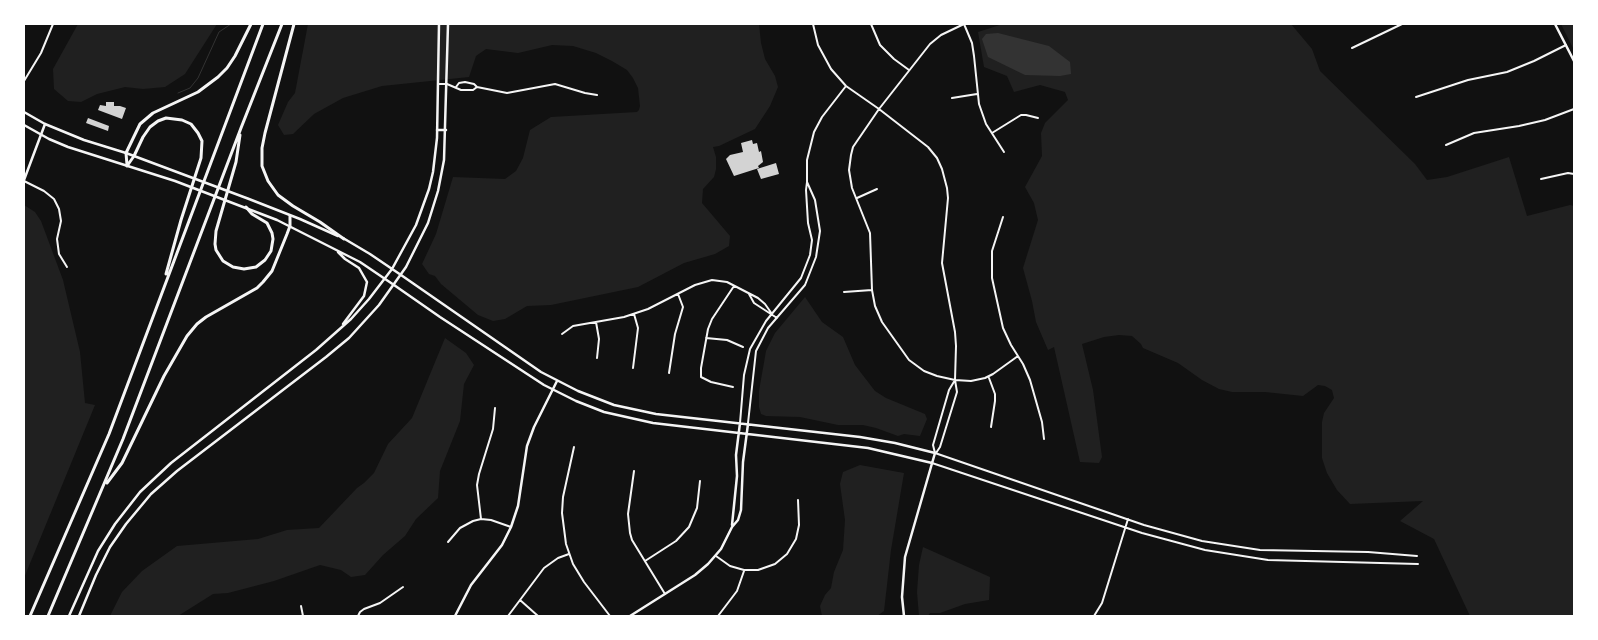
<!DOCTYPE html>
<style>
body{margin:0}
#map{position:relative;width:1598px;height:640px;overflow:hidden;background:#111;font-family:"PT Sans Narrow",sans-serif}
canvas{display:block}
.frame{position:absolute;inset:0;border:25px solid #fff;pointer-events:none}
</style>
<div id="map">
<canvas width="1598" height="640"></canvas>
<div class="frame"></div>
</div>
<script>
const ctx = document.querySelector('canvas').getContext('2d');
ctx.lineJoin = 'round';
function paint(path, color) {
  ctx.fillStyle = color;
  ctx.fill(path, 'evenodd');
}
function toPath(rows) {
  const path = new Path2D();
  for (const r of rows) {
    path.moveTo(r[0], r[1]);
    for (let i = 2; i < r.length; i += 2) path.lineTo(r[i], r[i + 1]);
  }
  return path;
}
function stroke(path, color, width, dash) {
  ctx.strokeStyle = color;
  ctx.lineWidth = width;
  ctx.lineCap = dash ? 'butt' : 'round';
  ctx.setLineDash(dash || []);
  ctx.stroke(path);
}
paint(toPath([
 [78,24,217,24,185,74,165,87,143,89,125,87,97,94,81,102,68,101,54,89,53,69],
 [308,24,759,24,761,43,765,59,775,76,778,87,770,106,755,129,719,146,713,147,716,157,716,169,714,177,703,189,702,203,730,236,729,246,715,254,684,263,638,287,551,305,527,306,505,319,493,321,478,315,441,284,435,276,429,274,422,264,436,234,453,177,505,179,516,171,523,158,530,130,551,117,637,112,639,110,640,106,638,88,633,78,627,70,612,61,596,53,573,46,552,45,518,53,486,49,476,56,469,77,382,86,343,98,314,114,293,134,284,135,278,125,288,102,295,93],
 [1003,24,1291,24,1312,49,1320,71,1415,164,1427,180,1447,177,1509,157,1527,216,1570,205,1574,206,1574,616,1470,616,1434,539,1400,521,1423,501,1350,504,1337,490,1327,473,1322,458,1322,422,1324,413,1334,398,1332,390,1325,386,1318,385,1303,396,1265,392,1232,392,1219,389,1202,380,1178,363,1143,348,1141,344,1132,336,1119,335,1104,337,1082,344,1093,390,1102,457,1099,463,1080,462,1054,347,1048,350,1036,322,1032,301,1023,268,1038,220,1034,203,1025,187,1042,156,1041,133,1045,123,1068,100,1065,92,1040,85,1014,92,1007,76,984,67,978,32],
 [1561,24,1574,24,1574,50],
 [24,205,35,212,41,221,63,280,80,352,85,403,95,405,24,578],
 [805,297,822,322,843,337,855,365,875,391,886,398,925,414,927,419,920,436,904,434,898,436,876,428,863,425,838,425,800,417,766,416,761,414,759,407,759,391,766,351,775,333],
 [445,338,466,353,474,365,464,384,460,421,440,471,438,498,416,519,405,536,383,555,365,575,351,577,341,570,320,565,274,581,228,593,213,594,178,616,110,616,122,592,142,571,177,546,258,539,287,530,319,528,357,488,364,483,374,473,388,444,412,418],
 [860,465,904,473,891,550,884,611,877,616,822,616,820,606,825,595,831,588,834,572,843,550,845,520,840,484,843,472],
 [923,547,990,577,989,600,965,604,940,613,930,613,928,616,919,616,917,592,919,565]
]), '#202020');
paint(toPath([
 [998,33,1049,46,1070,62,1071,74,1060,76,1025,75,988,57,982,39,986,34]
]), '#333');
stroke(toPath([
 [178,93,190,88,198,78,219,32,231,24]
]), '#333', 1);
paint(toPath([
 [106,102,114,102,114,106,120,106,126,108,122,119,98,110,100,105,106,106],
 [88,118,109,126,108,131,86,123],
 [752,140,753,144,757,143,759,152,761,151,763,162,758,166,759,168,734,176,726,159,730,155,743,152,741,143],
 [776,163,779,174,761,179,757,169]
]), '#d3d3d3');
stroke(toPath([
 [813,24,818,45,831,69,846,86,879,109,930,44,941,35,964,24],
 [871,24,880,45,894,59,909,70],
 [964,24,972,43,974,56,979,104,986,124,1004,152],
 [1352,48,1402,24],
 [24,81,41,53,53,24],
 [438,84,447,84,461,90,473,90,477,87],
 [456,87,459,83,465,82,474,84,477,87,507,93,555,84,585,93,597,95],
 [1416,97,1468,80,1507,72,1534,61,1566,45],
 [952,98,977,94],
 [992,133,1021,115,1026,115,1038,118],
 [1446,145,1474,133,1519,126,1545,120,1574,109],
 [1541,179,1568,173,1574,174],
 [24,181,44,191,54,199,59,209,61,221,57,239,59,254,67,267],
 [857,198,877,189],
 [1003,217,992,251,992,278,1003,328,1011,345,1023,364,1030,380,1042,422,1044,439],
 [844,292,872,290],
 [749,294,754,303,777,318],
 [596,322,599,339,597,358],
 [562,334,573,326,624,317,648,309,695,285,712,280,727,282,758,298,765,304,772,314],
 [706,338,727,340,743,347],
 [633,368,638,328,634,314],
 [669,373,675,334,683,307,678,294],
 [989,378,995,394,995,401,991,427],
 [733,387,711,382,701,377,701,368,708,329,712,319,734,286],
 [740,423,744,375,750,349,766,321,801,278,810,255,812,240,808,223,806,190,807,182,807,160,814,132,822,117,846,86],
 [748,423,756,351,768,328,805,285,816,257,820,231,815,200,807,182],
 [574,447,563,497,562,513,566,544,573,564,584,582,610,616],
 [935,453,1144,525,1202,541,1260,550,1368,552,1417,556],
 [935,453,933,445,949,390,955,380],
 [936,453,940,447,957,392,955,380,956,346,955,332,942,263,948,198,947,188,942,169,937,158,928,147,879,109,853,147,851,155,849,170,852,188,870,233,872,290,875,306,882,322,909,360,924,371,937,376,955,380,971,381,985,378,993,374,1018,356],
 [932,463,1142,533,1205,550,1268,560,1418,564],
 [634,471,628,514,630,533,632,540,665,594],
 [481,519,477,485,479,474,493,429,495,408],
 [448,542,460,528,473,521,481,519,491,520,511,527],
 [716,556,730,566,744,570,758,570,775,564,787,554,796,539,799,525,798,500],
 [645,561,676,541,689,527,697,508,700,481],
 [520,600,538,616],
 [301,606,303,616],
 [358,616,360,612,364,609,380,603,403,587],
 [508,616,544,568,558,558,569,554],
 [718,616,737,591,744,571],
 [1094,616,1102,603,1128,519]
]), '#f5f5f5', 2);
stroke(toPath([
 [24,180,45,124],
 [401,275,541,372,578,391,614,405,656,414,860,437,895,443,935,453,905,557,902,597,904,616],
 [394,285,440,317,544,385,576,401,604,412,653,423,868,448,932,463],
 [732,525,737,476,736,455,740,423],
 [455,616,471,585,502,545,511,527,518,506,527,446,534,427,557,381],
 [630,616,695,575,708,564,721,549,732,527,738,520,741,510,743,462,748,424]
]), '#f5f5f5', 2.5);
stroke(toPath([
 [1555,24,1574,61],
 [437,130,446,130]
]), '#f5f5f5', 2.5);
stroke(toPath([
 [24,112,45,124,84,140,126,153,249,199,300,219,338,236],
 [24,125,49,139,68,147,175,181,277,220,360,262,394,285],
 [343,238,370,254,401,275],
 [338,252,345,259,359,268,367,282,364,296,343,324],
 [69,616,98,551,115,524,140,492,171,463,316,350,351,319,369,299,392,269,416,225,429,189,433,172,437,138,439,24],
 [79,616,96,575,110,547,126,524,151,494,177,471,326,357,349,338,379,305,406,267,428,223,438,191,444,160,448,24]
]), '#f5f5f5', 2.5);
stroke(toPath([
 [294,24,265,133,262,148,262,166,268,181,278,195,293,206,320,222,344,239],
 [240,135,236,162,216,231,215,244,216,250,223,261,233,267,244,269,256,267,265,260,271,251,273,239,272,233,267,223,252,214,246,207],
 [127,165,126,153,140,124,153,113,198,92,218,77,227,68,235,56,251,24],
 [127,166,134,156,143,137,150,127,158,121,166,118,182,120,191,124,198,133,202,141,201,158,181,220,166,274],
 [107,483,122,463,164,376,187,336,197,324,206,317,257,288,263,282,272,271,287,234,290,226,290,216],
 [30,616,109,434,263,24],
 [48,616,123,439,241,128,282,24]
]), '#f5f5f5', 3);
</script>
